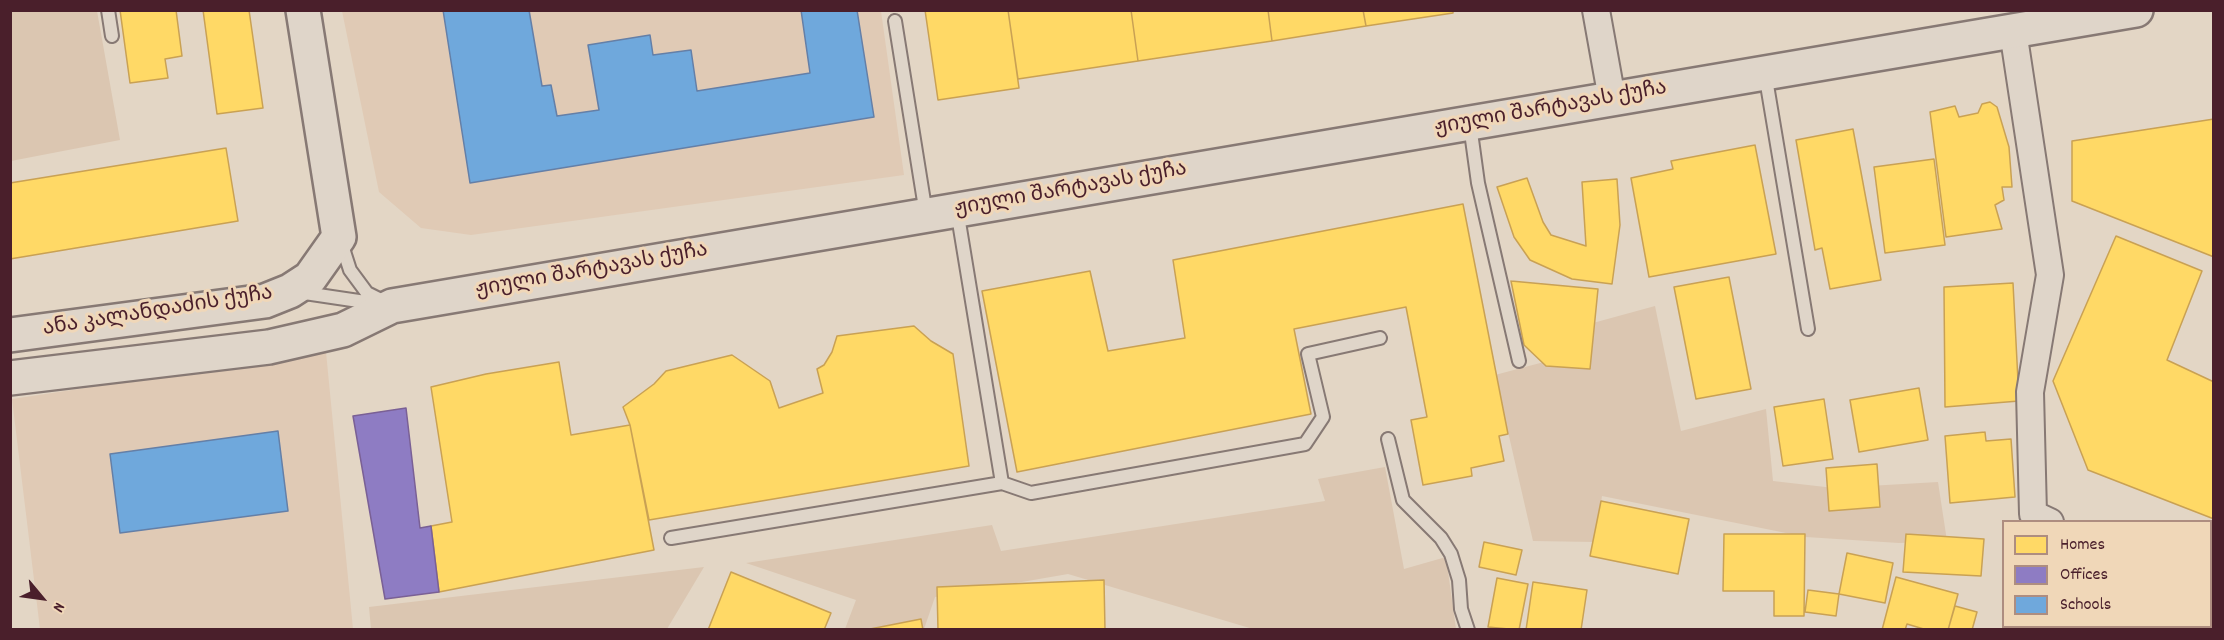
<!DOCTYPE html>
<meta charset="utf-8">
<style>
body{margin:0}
#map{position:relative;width:2224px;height:640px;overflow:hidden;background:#e3d6c5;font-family:Dekko,sans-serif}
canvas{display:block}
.frame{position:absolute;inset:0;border:12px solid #4a1f2b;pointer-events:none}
.legend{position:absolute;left:2002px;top:520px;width:210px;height:108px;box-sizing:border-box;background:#f0d7b8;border:2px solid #ae8d80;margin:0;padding:8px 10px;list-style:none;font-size:18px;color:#4a1f2b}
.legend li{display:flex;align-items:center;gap:12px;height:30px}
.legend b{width:30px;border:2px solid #ae8d80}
.north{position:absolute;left:12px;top:568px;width:60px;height:60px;-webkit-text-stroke:4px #f0d7b8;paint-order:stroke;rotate:119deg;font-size:16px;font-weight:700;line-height:24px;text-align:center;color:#4a1f2b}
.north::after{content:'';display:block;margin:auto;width:21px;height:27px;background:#4a1f2b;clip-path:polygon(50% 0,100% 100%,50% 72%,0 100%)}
</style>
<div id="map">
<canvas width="2224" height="640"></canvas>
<div class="frame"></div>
<ul class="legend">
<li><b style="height:16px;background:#ffd966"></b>Homes</li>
<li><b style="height:16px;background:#8e7cc3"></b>Offices</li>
<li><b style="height:16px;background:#6fa8dc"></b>Schools</li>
</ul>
<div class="north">N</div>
</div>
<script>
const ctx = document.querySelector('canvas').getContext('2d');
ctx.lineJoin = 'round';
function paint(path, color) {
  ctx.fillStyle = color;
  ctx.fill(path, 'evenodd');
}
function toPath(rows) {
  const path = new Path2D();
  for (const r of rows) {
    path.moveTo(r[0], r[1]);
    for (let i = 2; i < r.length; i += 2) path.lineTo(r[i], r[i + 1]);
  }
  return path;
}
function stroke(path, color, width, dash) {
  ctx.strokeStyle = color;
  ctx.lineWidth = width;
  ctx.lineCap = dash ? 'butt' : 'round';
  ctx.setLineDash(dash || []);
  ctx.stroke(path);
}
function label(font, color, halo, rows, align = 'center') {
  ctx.font = font + ' Dekko,"Noto Sans Georgian",sans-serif';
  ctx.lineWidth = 6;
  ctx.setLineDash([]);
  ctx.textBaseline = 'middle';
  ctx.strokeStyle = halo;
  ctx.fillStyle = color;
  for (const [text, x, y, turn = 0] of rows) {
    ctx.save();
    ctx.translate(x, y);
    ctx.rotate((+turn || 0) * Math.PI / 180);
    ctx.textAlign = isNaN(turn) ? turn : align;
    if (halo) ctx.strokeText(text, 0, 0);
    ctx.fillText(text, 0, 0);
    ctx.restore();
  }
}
paint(toPath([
 [342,11,881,11,904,175,471,235,421,228,379,192],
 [326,352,353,629,40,629,12,399]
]), '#e0cab5');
paint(toPath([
 [11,10,97,11,120,140,11,161],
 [1655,306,1681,431,1766,409,1773,481,1834,488,1938,482,1947,541,1899,543,1806,537,1602,496,1595,542,1533,541,1495,375,1574,354,1571,329],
 [1385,467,1404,569,1446,557,1456,629,1253,629,1068,574,935,597,924,629,845,629,856,600,746,563,992,525,1001,551,1325,501,1318,479],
 [704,567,667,629,371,629,369,607]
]), '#dbc6b1');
const homes = toPath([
 [120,10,176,10,182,56,165,59,168,78,130,83,120,10],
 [203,10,249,10,263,108,217,114,203,10],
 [925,10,1008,10,1019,88,938,100,925,10],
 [1008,10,1131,10,1138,61,1018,79,1008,10],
 [1131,10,1268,10,1272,41,1138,61,1131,10],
 [1268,10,1363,10,1366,26,1272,41,1268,10],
 [1363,10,1453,10,1453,13,1366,26,1363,10],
 [1990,102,1997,107,2009,147,2012,187,2002,187,2004,200,1995,205,2002,229,1946,237,1930,112,1955,106,1959,117,1978,113,1982,104,1990,102],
 [2214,119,2214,257,2072,201,2072,141,2214,119],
 [1853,129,1881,280,1830,289,1822,248,1815,250,1796,140,1853,129],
 [1755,145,1776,254,1649,277,1631,178,1673,169,1671,161,1755,145],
 [226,148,238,221,10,259,10,183,226,148],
 [1934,159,1945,245,1885,253,1874,167,1934,159],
 [1527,178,1543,222,1551,235,1586,246,1582,182,1617,179,1620,225,1612,284,1572,279,1530,260,1514,237,1497,187,1527,178],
 [1463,204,1508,434,1499,436,1504,461,1471,468,1472,476,1423,485,1411,420,1427,417,1406,307,1294,329,1311,414,1017,472,982,291,1090,271,1108,351,1185,338,1173,260,1463,204],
 [2116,236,2202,271,2167,360,2214,382,2214,519,2088,470,2053,381,2116,236],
 [1729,277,1751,389,1696,399,1674,287,1729,277],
 [1511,281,1598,289,1590,369,1546,366,1524,345,1511,281],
 [2013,283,2019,401,1945,407,1944,287,2013,283],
 [914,326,931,341,953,354,969,466,649,520,630,425,623,407,654,384,666,371,732,355,770,381,779,408,823,393,817,369,824,365,832,352,837,336,914,326],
 [559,362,571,435,630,425,654,550,439,592,431,526,452,522,431,387,486,374,559,362],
 [1919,388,1928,440,1859,452,1850,400,1919,388],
 [1824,399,1833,459,1783,466,1774,407,1824,399],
 [1985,432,1986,441,2011,439,2015,497,1950,503,1945,436,1985,432],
 [1877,464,1880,507,1829,511,1826,468,1877,464],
 [1601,501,1689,519,1678,574,1590,556,1601,501],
 [1724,534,1805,534,1804,616,1774,616,1774,591,1723,591,1724,534],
 [1906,534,1984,539,1981,576,1903,572,1906,534],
 [1484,542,1522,550,1516,575,1479,567,1484,542],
 [1847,553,1893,563,1885,603,1839,594,1847,553],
 [731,572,831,613,824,630,708,630,731,572],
 [1896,577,1958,594,1948,630,1927,630,1907,624,1905,630,1882,630,1896,577],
 [1497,578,1528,584,1519,630,1488,627,1497,578],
 [1104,580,1105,630,938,630,937,587,1104,580],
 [1533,582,1587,590,1581,630,1526,630,1533,582],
 [1808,590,1839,594,1836,616,1805,612,1808,590],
 [1955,606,1977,612,1972,630,1948,630,1955,606],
 [921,619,923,630,865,630,921,619],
 [2021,626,2178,626,2178,630,2024,630,2020,629,2021,626]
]);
paint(homes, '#ffd966');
stroke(homes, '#c9a154', 1.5);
const offices = toPath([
 [406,408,420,528,431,526,439,592,385,599,353,416,406,408]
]);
paint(offices, '#8e7cc3');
stroke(offices, '#7a6095', 1.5);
const schools = toPath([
 [443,10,529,10,542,86,551,85,557,116,599,110,588,45,650,35,653,55,691,50,697,91,810,73,801,10,857,10,874,117,470,183,443,10],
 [278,431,288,511,120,533,110,454,278,431]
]);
paint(schools, '#6fa8dc');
stroke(schools, '#647fa7', 1.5);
const service = toPath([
 [108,10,112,36],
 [895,21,926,214],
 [1765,73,1808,329],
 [1470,125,1478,183,1519,361],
 [957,210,1002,483,1031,493,1305,444,1323,417,1308,354,1380,338],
 [341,242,350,270,367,293,383,301],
 [298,292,379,304],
 [1388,439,1403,500,1441,538,1451,554,1459,580,1461,609,1468,630],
 [671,538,1002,483]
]);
const minor = toPath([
 [1596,10,1612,99],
 [2013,31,2050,275,2030,392,2033,514,2050,522]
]);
const secondary = toPath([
 [10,378,269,347,343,330,392,306,2136,10]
]);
const primary = toPath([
 [10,335,265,301,290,291,310,278,339,237,303,10]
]);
stroke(service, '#877974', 16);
stroke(minor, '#877974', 30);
stroke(secondary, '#877974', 38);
stroke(primary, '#877974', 38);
stroke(service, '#dfd5c9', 12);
stroke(minor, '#dfd5c9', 26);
stroke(secondary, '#dfd5c9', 33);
stroke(primary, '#dfd5c9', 33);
label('21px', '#4a1f2b', '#f0d7b8', [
 ["ჟიული შარტავას ქუჩა",1551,110,-10],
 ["ჟიული შარტავას ქუჩა",1071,191,-10],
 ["ჟიული შარტავას ქუჩა",592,272,-10],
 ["ანა კალანდაძის ქუჩა",158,313,-9]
]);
</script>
